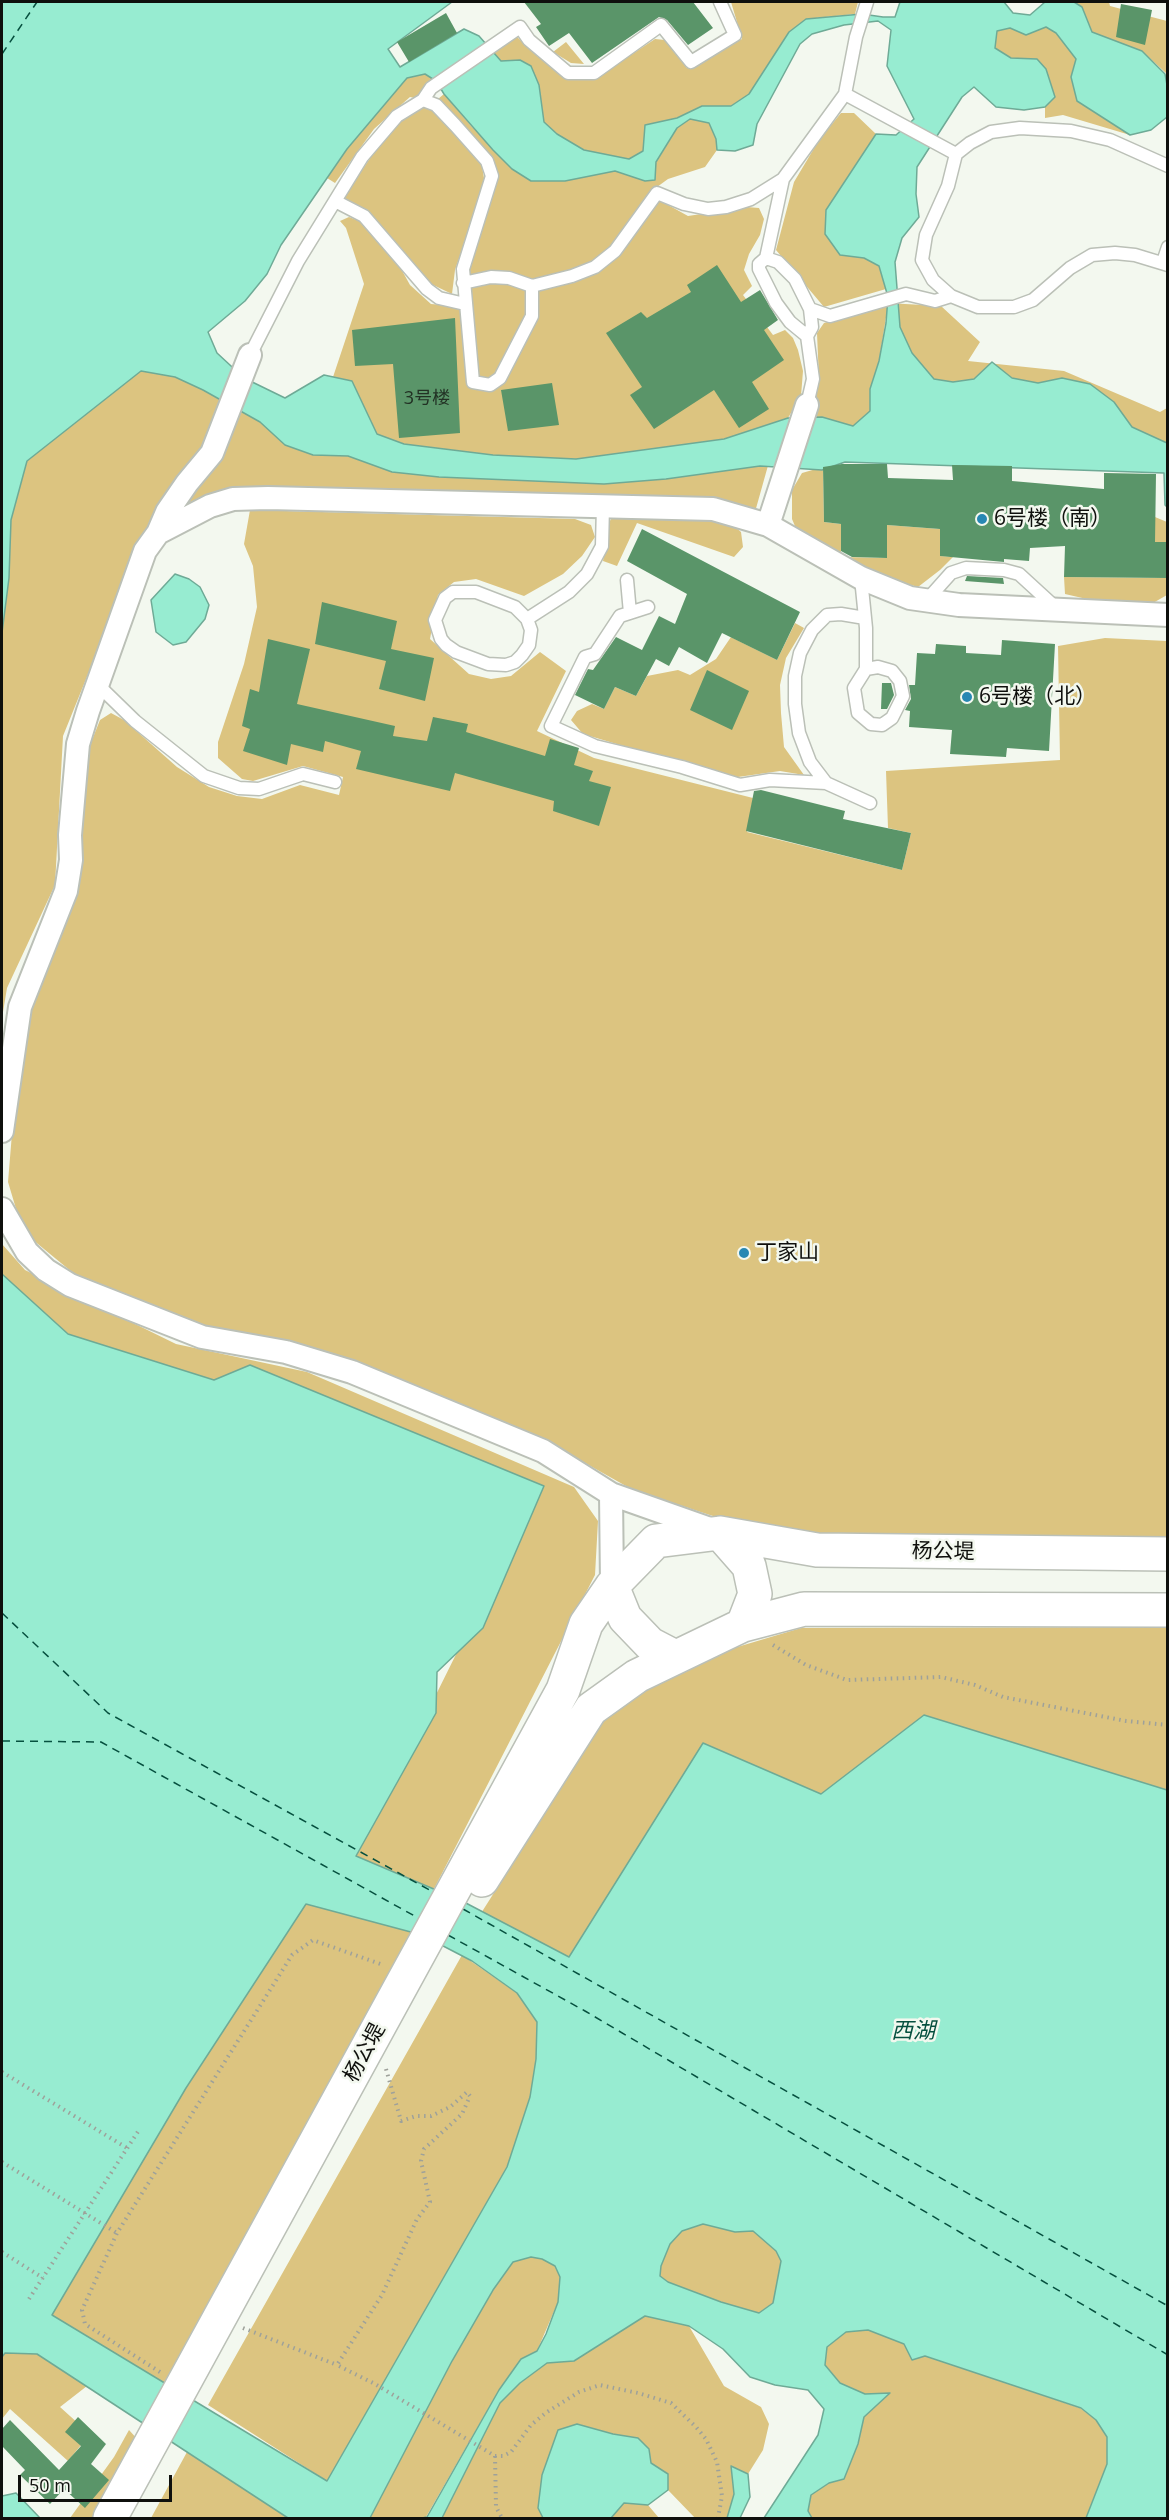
<!DOCTYPE html>
<meta charset="utf-8">
<style>
body{margin:0}
#map{position:relative;width:1169px;height:2520px;overflow:hidden;background:#f3f8ef;font-family:"Open Sans",sans-serif}
canvas{display:block}
.frame{position:absolute;inset:0;border:3px solid #0f100d;pointer-events:none}
.scale{position:absolute;left:18px;top:2475px;width:154px;height:27px;box-sizing:border-box;border:3px solid #0f100d;border-top:0;padding-left:8px;font-size:18px;line-height:21px;white-space:nowrap;color:#0f100d;-webkit-text-stroke:4px #f3f8ef;paint-order:stroke}
</style>
<div id="map">
<canvas width="1169" height="2520"></canvas>
<div class="frame"></div>
<div class="scale">50 m</div>
</div>
<script>
const ctx = document.querySelector('canvas').getContext('2d');
ctx.lineJoin = 'round';
function paint(path, color) {
  ctx.fillStyle = color;
  ctx.fill(path, 'evenodd');
}
function toPath(rows) {
  const path = new Path2D();
  for (const r of rows) {
    path.moveTo(r[0], r[1]);
    for (let i = 2; i < r.length; i += 2) path.lineTo(r[i], r[i + 1]);
  }
  return path;
}
function stroke(path, color, width, dash) {
  ctx.strokeStyle = color;
  ctx.lineWidth = width;
  ctx.lineCap = dash ? 'butt' : 'round';
  ctx.setLineDash(dash || []);
  ctx.stroke(path);
}
function label(font, color, halo, rows, align = 'center') {
  ctx.font = font + ' "Open Sans","Noto Sans SC",sans-serif';
  ctx.lineWidth = 5;
  ctx.setLineDash([]);
  ctx.textBaseline = 'middle';
  ctx.strokeStyle = halo;
  ctx.fillStyle = color;
  for (const [text, x, y, turn = 0] of rows) {
    ctx.save();
    ctx.translate(x, y);
    ctx.rotate((+turn || 0) * Math.PI / 180);
    ctx.textAlign = isNaN(turn) ? turn : align;
    if (halo) ctx.strokeText(text, 0, 0);
    ctx.fillText(text, 0, 0);
    ctx.restore();
  }
}
paint(toPath([
 [731,2,858,2,855,14,806,19,789,32,749,94,731,106,702,107,677,118,645,125,643,152,629,159,584,150,557,134,544,122,539,85,520,60,501,61,492,53,517,37,556,72,576,80,593,80,655,39,665,40,687,68,742,39],
 [1074,2,1109,2,1110,6,1167,21,1167,74,1142,51,1091,32,1082,7],
 [1046,27,1056,33,1076,59,1071,77,1077,101,1130,135,1063,115,1045,118,1045,107,1055,97,1037,59,1011,58,995,48,997,31,1010,28,1026,35],
 [566,42,584,64,571,63,553,52],
 [425,74,436,81,423,100,410,97,374,129,335,183,327,178,347,149,407,78],
 [444,94,472,127,531,181,565,181,615,171,645,181,677,128,690,119,709,123,716,139,717,150,705,167,668,179,657,187,661,201,688,216,747,207,759,208,764,219,760,235,749,254,744,270,752,286,743,295,773,335,785,330,793,338,798,350,803,371,801,396,788,418,724,439,576,459,493,455,404,444,377,434,352,381,333,377,364,284,346,228,340,221,349,217,362,222,384,238,410,285,431,304,469,307,468,266,496,174,487,155,438,99],
 [422,108,439,108,466,137,482,166,485,184,455,270,452,294,429,283,343,199,384,137,403,120],
 [841,113,854,113,876,134,826,210,840,255,864,258,879,266,886,289,824,307,776,250,794,182,819,140],
 [887,303,941,306,980,342,968,361,1064,371,1160,412,1167,408,1167,459,934,388,900,351,888,305,879,361,870,389,870,411,853,426,822,417,810,418,819,380,817,333,824,323],
 [152,362,420,467,769,462,755,512,707,498,252,487,196,500,133,563,63,736,55,885,7,988,2,1018,2,598,5,523,25,437],
 [823,467,824,522,841,524,841,557,887,558,887,525,940,529,940,556,953,557,940,570,918,587,871,574,800,538,792,519,792,490,802,473],
 [250,510,575,519,591,525,595,537,582,556,563,574,524,596,476,579,454,582,438,595,430,639,469,674,491,679,511,676,540,652,566,671,537,731,594,758,753,798,747,832,902,870,911,833,888,828,886,771,1060,760,1058,646,1105,638,1167,641,1167,1547,822,1544,756,1530,633,1490,569,1454,377,1375,198,1327,78,1277,33,1240,17,1212,8,1182,15,1097,28,1013,76,895,88,750,100,720,111,713,124,720,177,767,209,787,237,796,262,799,300,785,339,795,343,777,303,766,253,781,242,779,218,758,218,742,244,664,257,607,253,566,244,544],
 [615,514,720,521,733,525,741,532,743,547,734,557,637,523,617,566,603,561,609,522],
 [1155,517,1167,522,1168,542,1155,542],
 [1064,577,1167,578,1167,595,1153,603,1116,603,1091,600,1065,594],
 [795,623,804,628,786,658,780,685,781,713,784,747,804,775,780,771,731,778,583,734,571,720,577,711,592,704,604,709,615,687,636,696,647,676,678,670,690,675,716,659,731,637,777,660],
 [2,1244,25,1270,176,1344,307,1372,574,1487,598,1521,595,1575,434,1889,356,1856,539,1487,213,1389,59,1335,2,1277],
 [1167,1627,1167,1796,572,1967,478,1918,606,1716,697,1659,801,1628],
 [306,1903,422,1935,176,2399,51,2315,186,2088],
 [462,1955,517,1993,537,2022,536,2059,530,2097,507,2167,327,2481,208,2405],
 [703,2224,735,2232,753,2231,776,2251,781,2261,773,2303,759,2313,721,2302,668,2282,660,2276,661,2266,670,2244,682,2231],
 [531,2257,543,2259,555,2266,560,2277,558,2302,537,2351,521,2359,499,2390,426,2517,370,2518,452,2361,493,2290,513,2262],
 [645,2316,689,2326,724,2386,761,2407,769,2424,763,2450,748,2474,731,2466,734,2494,727,2518,695,2518,668,2490,668,2474,651,2463,649,2449,638,2438,613,2434,577,2424,558,2430,538,2508,543,2518,442,2518,500,2403,520,2383,547,2363,574,2361],
 [869,2330,904,2344,912,2359,925,2356,1080,2408,1096,2420,1107,2437,1107,2464,1086,2518,812,2518,808,2511,811,2495,829,2483,844,2478,858,2444,864,2417,889,2394,865,2394,840,2383,825,2365,827,2347,846,2332],
 [5,2353,37,2354,87,2386,60,2407,90,2434,68,2461,10,2409,2,2419,2,2357],
 [129,2430,139,2441,95,2518,70,2518,114,2457],
 [187,2452,288,2518,151,2518],
 [624,2502,648,2505,659,2518,611,2518]
]), '#dcc480');
const water = toPath([
 [2,2,452,2,388,49,400,67,464,29,479,36,501,61,520,60,531,66,539,85,544,122,557,134,584,150,629,159,643,151,645,125,677,118,702,106,731,106,749,94,789,32,806,19,862,14,883,17,895,17,900,2,1004,2,1013,13,1030,15,1045,2,1074,2,1082,7,1092,32,1142,51,1165,74,1167,85,1167,117,1151,130,1130,135,1077,101,1071,77,1076,59,1056,33,1046,27,1026,35,1010,28,997,31,995,48,1011,58,1037,59,1046,69,1055,97,1045,107,1024,110,996,107,974,87,962,97,917,167,916,194,919,217,902,238,895,262,900,327,912,353,934,379,953,382,974,379,992,362,1012,378,1038,383,1062,378,1090,384,1114,402,1132,427,1167,443,1167,507,1165,505,1164,473,845,462,822,470,760,466,666,479,604,484,439,477,392,472,348,456,313,455,285,445,260,422,203,390,175,377,141,371,27,461,11,520,9,578,2,633,2,2],
 [878,21,891,30,887,66,914,119,896,135,876,134,826,210,825,234,840,255,864,258,879,266,888,297,886,323,879,361,870,389,870,411,853,426,822,417,788,418,724,439,576,459,493,455,404,444,377,434,352,381,324,375,285,398,244,378,217,353,208,332,245,301,267,274,281,245,347,149,407,78,425,74,436,81,444,94,493,150,512,169,531,181,565,181,615,171,645,181,655,180,656,162,677,128,690,119,709,123,716,139,717,150,735,151,753,145,757,124,800,44,812,34,844,25,878,21],
 [175,574,189,579,200,587,209,605,205,619,186,642,173,645,156,632,151,600,175,574],
 [2,1274,68,1334,214,1380,250,1365,544,1486,483,1628,437,1672,436,1713,356,1856,462,1901,569,1957,703,1743,821,1794,924,1715,1167,1790,1167,2518,1086,2518,1107,2464,1107,2437,1096,2420,1081,2408,925,2356,912,2360,904,2344,868,2330,846,2332,827,2347,825,2365,840,2383,865,2394,890,2393,864,2417,858,2444,844,2479,829,2483,811,2495,808,2511,812,2518,764,2518,818,2435,824,2409,808,2390,775,2385,750,2377,723,2349,689,2326,645,2316,574,2361,547,2363,520,2383,500,2403,442,2518,422,2518,427,2517,499,2390,521,2359,537,2351,546,2334,558,2302,560,2277,555,2266,542,2259,531,2257,513,2262,493,2290,452,2361,370,2518,288,2518,37,2354,5,2353,2,2357,2,1274],
 [306,1904,422,1935,472,1961,517,1993,537,2022,536,2059,530,2097,507,2167,327,2481,52,2315,186,2088,306,1904],
 [703,2224,735,2232,753,2231,776,2251,781,2261,773,2303,759,2313,721,2302,668,2282,660,2276,661,2266,670,2244,682,2231,703,2224],
 [577,2424,613,2434,638,2438,649,2449,651,2463,668,2474,668,2490,648,2505,624,2503,611,2518,543,2518,538,2508,542,2475,558,2430,577,2424],
 [731,2466,748,2474,750,2497,740,2518,727,2518,734,2494,731,2466],
 [16,2493,40,2518,41,2518,2,2518,2,2496,16,2493]
]);
paint(water, '#97ecd1');
stroke(water, '#6eaa96', 1.5);
stroke(toPath([
 [2,54,37,2],
 [2,1613,108,1713,435,1893],
 [2,1741,101,1742,420,1919],
 [463,1909,1168,2306],
 [448,1935,585,2011,1168,2355]
]), '#06503f', 1.5, [8, 6]);
paint(toPath([
 [524,2,693,2,713,28,688,45,667,20,659,17,592,63,569,33,549,46,536,27,541,24],
 [1121,4,1152,10,1145,45,1116,37],
 [446,13,457,33,409,62,397,42],
 [717,265,741,302,760,290,778,320,764,330,784,360,752,382,769,409,739,428,714,390,654,429,630,395,642,387,606,333,641,312,647,318,691,292,687,285],
 [455,318,460,433,399,438,393,364,355,366,352,330],
 [552,383,559,425,508,431,501,390],
 [842,464,887,464,888,478,953,480,952,465,1012,466,1012,481,1104,489,1104,473,1156,474,1155,542,1167,542,1167,578,1064,577,1065,546,1030,548,1029,561,1004,559,1004,562,940,556,940,529,887,525,887,558,852,557,841,551,841,524,824,522,823,467],
 [642,529,800,612,777,660,722,633,707,663,679,647,669,666,656,659,636,696,615,687,604,709,575,695,588,669,593,670,616,637,642,650,659,616,675,624,687,594,627,561],
 [967,576,1003,578,1004,584,965,581],
 [322,602,397,621,391,649,434,658,425,701,379,689,386,661,315,644],
 [268,639,310,649,297,704,395,726,393,736,427,741,433,717,468,724,466,732,545,756,550,739,579,748,574,765,593,771,589,781,611,787,599,826,553,811,554,801,455,773,450,791,356,769,361,751,325,741,323,752,291,744,287,765,243,751,250,729,242,726,250,689,259,692],
 [1002,640,1055,644,1049,751,1007,748,1006,757,950,754,952,730,909,727,910,711,905,710,911,699,909,685,915,685,917,653,935,654,936,644,966,646,966,653,1001,655],
 [707,670,749,691,732,730,690,710],
 [882,683,891,683,894,695,887,709,881,709],
 [761,790,845,811,843,819,911,833,902,870,746,831,754,791],
 [78,2417,106,2444,91,2464,109,2480,85,2508,64,2489,50,2504,20,2475,25,2470,2,2446,2,2429,10,2420,59,2470,81,2446,65,2432]
]), '#5a9569');
const service = toPath([
 [845,94,956,154],
 [423,100,431,88,520,27,529,40,568,73,594,73,661,25,691,62,735,35,720,2],
 [1168,166,1110,140,1071,131,1020,128,991,132,970,143,956,154,948,186,926,235,922,260,933,280,951,296,978,307,1014,307,1033,300,1070,268,1092,255,1115,253,1135,255,1168,265],
 [335,201,364,216,427,289,439,298,465,304],
 [766,258,783,179,845,94,856,37,867,2],
 [1163,262,1168,247],
 [463,283,491,277,509,278,532,286,572,276,595,267,615,251,657,193,684,204,708,209,726,207,751,199,783,179],
 [810,309,830,316,906,294,935,301,951,296],
 [807,336,790,322,776,303,759,269,759,264,766,258,778,262,795,279,810,309,812,327,807,336,813,379,807,405],
 [250,355,298,261,362,157,397,116,423,100,436,105,455,125,487,161,492,176,463,269,473,382,490,385,500,378,532,316,532,286],
 [861,578,866,628,866,669],
 [627,580,630,613],
 [453,592,476,592,515,607,527,619,531,630,529,645,522,655,515,662,506,665,488,664,456,652,446,645,441,639,435,620,445,598,453,592],
 [926,601,951,573,966,568,1004,570,1019,574,1055,607],
 [648,607,620,616,595,654,585,657,551,726,595,746,682,767,740,785,770,780,826,783],
 [865,618,841,614,827,615,812,630,800,653,795,676,795,704,799,733,810,762,826,783,870,803],
 [527,619,569,592,587,574,602,546,603,506],
 [878,667,892,671,900,681,903,696,892,718,882,725,871,724,858,713,854,688,866,669,878,667],
 [98,685,135,721,204,776,239,788,259,789,303,774,335,782]
]);
const minor = toPath([
 [768,525,807,405],
 [158,533,167,512,187,483,212,453,250,355],
 [2,1131,20,1007,66,891,71,860,70,835,78,744,88,711,145,551,158,533,210,506,233,499,268,498,713,509,768,525,861,578,910,598,959,605,1168,615],
 [2,1209,27,1252,46,1270,70,1285,202,1337,286,1352,352,1372,543,1451,611,1494,713,1530],
 [611,1494,612,1586]
]);
const secondary = toPath([
 [720,1533,749,1566,755,1594,743,1625],
 [612,1586,625,1618,650,1644,675,1657],
 [482,1880,591,1709,637,1676,743,1625,804,1609,1168,1610],
 [110,2518,563,1690,586,1624,612,1586,656,1541,720,1533,817,1550,1168,1554]
]);
stroke(service, '#bbc0b7', 15);
stroke(minor, '#bbc0b7', 26);
stroke(secondary, '#bbc0b7', 36);
stroke(toPath([
 [773,1645,806,1665,847,1680,941,1677,975,1685,1003,1697,1126,1721,1168,1725],
 [386,2069,401,2121,416,2116,431,2116,450,2107,467,2092,470,2096,462,2114,424,2149,421,2161,430,2202,417,2219,382,2295,337,2365,375,2384,495,2456,503,2456,511,2452,531,2425,547,2412,579,2392,600,2385,638,2393,671,2403,696,2427,706,2439,717,2462,722,2496,718,2518],
 [2,2072,127,2148],
 [2,2162,117,2233],
 [2,2252,43,2278],
 [29,2299,139,2130],
 [243,2328,337,2365],
 [160,2372,85,2324,82,2310,117,2233,292,1955,313,1940,383,1965],
 [495,2456,496,2507,502,2518]
]), '#9ea19a', 4, [1.5, 4.5]);
stroke(service, '#fff', 12);
stroke(minor, '#fff', 22);
stroke(secondary, '#fff', 33);
for (const [x, y, r, color] of [
 [982,519,6,"#2787b3"],
 [967,697,6,"#2787b3"],
 [744,1253,6,"#2787b3"]
]) {
  const dot = new Path2D();
  dot.arc(x, y, r, 0, 2 * Math.PI);
  ctx.fillStyle = color;
  ctx.fill(dot);
  stroke(dot, '#f3f8ef', 2);
}
label('18px', '#223124', null, [
 ["3号楼",427,399]
]);
label('21px', '#0f100d', '#f3f8ef', [
 ["6号楼（南）",994,519],
 ["6号楼（北）",979,697],
 ["丁家山",756,1253]
], 'left');
label('21px', '#0f100d', '#f3f8ef', [
 ["杨公堤",943,1552,1],
 ["杨公堤",365,2053,-62]
]);
label('italic 22px', '#06503f', '#f3f8ef', [
 ["西湖",913,2032]
]);
</script>
